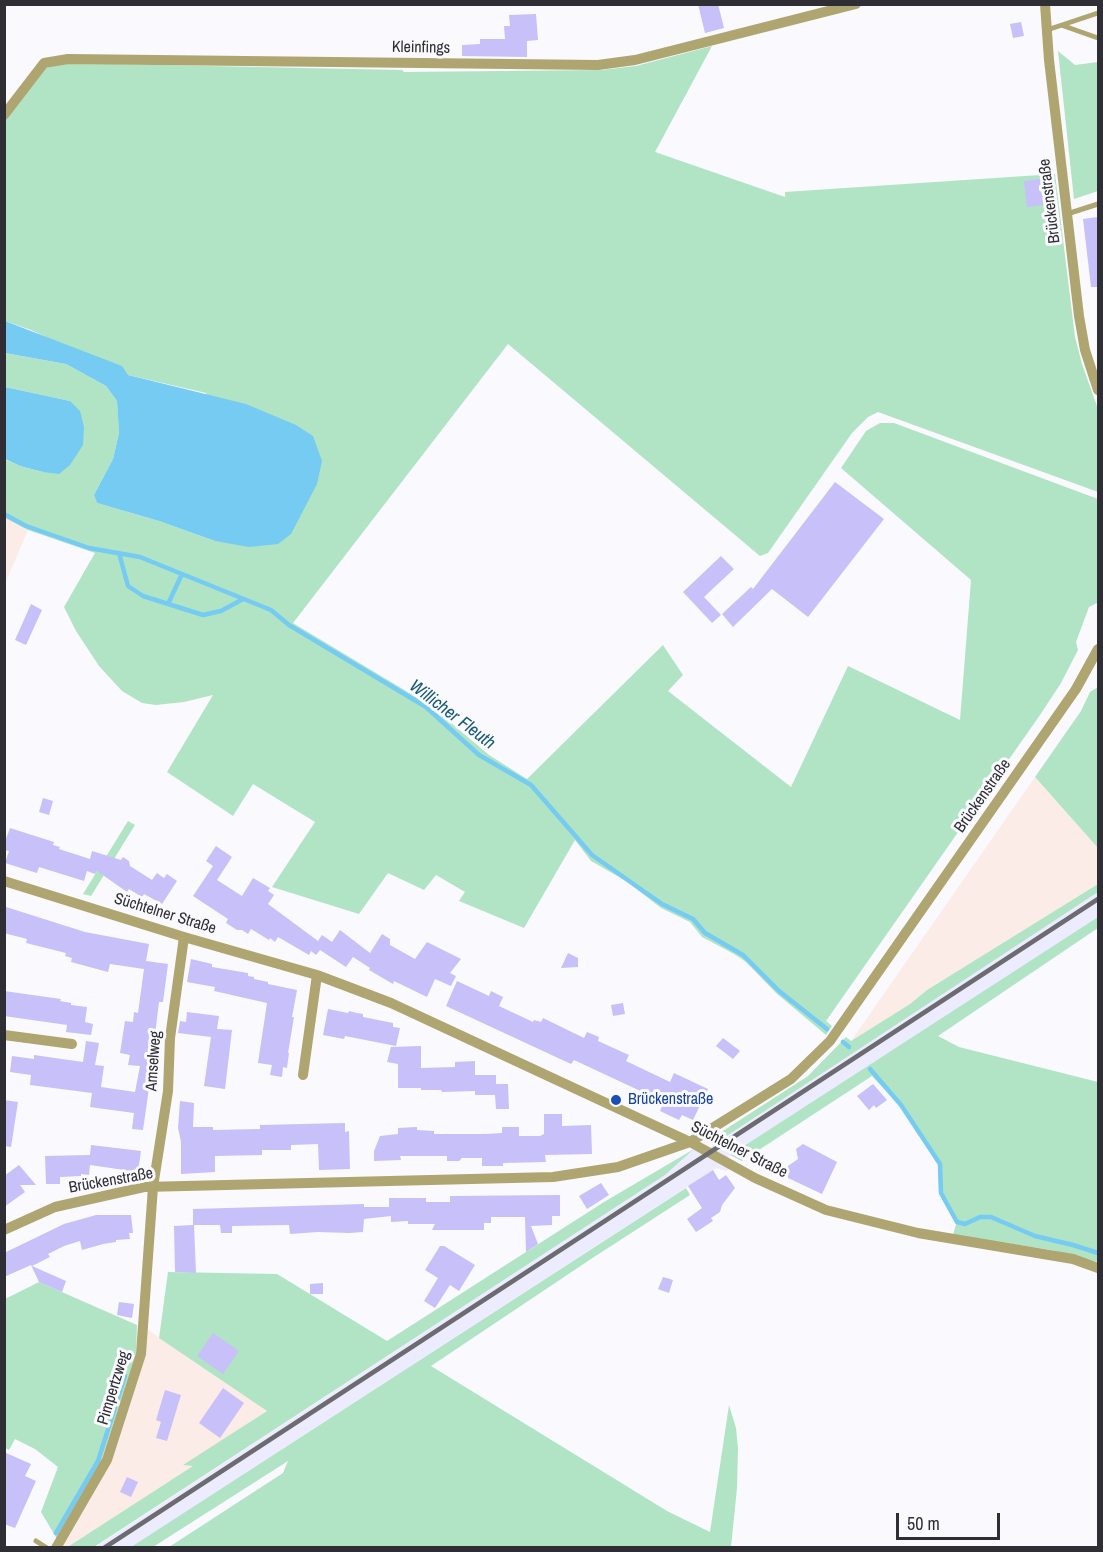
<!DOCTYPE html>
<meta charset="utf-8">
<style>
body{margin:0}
#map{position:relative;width:1103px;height:1552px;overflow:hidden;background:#faf9fd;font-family:"Archivo Narrow",sans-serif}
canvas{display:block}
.frame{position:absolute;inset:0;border:6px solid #2e2e34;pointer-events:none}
.scale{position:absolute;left:896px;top:1513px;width:104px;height:27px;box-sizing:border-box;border:3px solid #2e2e34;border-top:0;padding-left:8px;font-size:18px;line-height:21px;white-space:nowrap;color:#2e2e34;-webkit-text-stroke:4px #faf9fd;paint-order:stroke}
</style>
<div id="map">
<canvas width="1103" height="1552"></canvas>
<div class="frame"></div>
<div class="scale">50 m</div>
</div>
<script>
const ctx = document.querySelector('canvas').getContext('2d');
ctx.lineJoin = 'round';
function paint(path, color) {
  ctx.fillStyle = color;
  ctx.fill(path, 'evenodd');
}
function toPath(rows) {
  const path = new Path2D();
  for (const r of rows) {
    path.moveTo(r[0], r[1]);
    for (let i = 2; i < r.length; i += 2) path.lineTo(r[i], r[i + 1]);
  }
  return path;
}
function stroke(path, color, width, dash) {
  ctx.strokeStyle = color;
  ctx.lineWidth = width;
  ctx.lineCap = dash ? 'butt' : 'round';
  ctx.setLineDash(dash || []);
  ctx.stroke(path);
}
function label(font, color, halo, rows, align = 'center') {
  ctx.font = font + ' "Archivo Narrow",sans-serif';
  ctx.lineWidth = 6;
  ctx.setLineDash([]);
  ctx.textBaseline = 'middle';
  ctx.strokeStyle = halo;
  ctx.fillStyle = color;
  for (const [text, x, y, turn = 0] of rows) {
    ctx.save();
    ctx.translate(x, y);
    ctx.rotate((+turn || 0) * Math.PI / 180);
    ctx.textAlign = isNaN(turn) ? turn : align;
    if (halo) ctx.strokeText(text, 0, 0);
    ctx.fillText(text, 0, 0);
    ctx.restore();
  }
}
paint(toPath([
 [5,518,28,530,5,584],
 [1035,777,1098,848,1098,884,927,990,910,1004,851,1041],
 [147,1329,267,1411,184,1465,194,1466,71,1545,62,1548,111,1464,145,1356]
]), '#fcece8');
paint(toPath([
 [1098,892,1098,917,730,1155,720,1162,731,1168,726,1171,717,1168,713,1170,131,1547,94,1548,665,1175,694,1149,702,1153,915,1010]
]), '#edebff');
paint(toPath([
 [712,46,655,152,785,197,785,192,1055,174,1075,337,1082,364,1098,409,1098,492,878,412,868,417,852,433,768,553,760,556,508,344,293,623,431,706,489,755,527,779,663,645,683,675,668,691,791,787,848,666,960,720,971,580,841,468,866,431,880,423,894,423,1098,499,1098,599,1097,603,1089,607,1076,642,1078,650,1061,683,1040,715,826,1021,832,1026,826,1035,776,993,746,962,734,954,702,937,690,922,661,908,626,881,591,861,575,840,524,928,459,901,465,892,436,875,424,890,388,873,359,914,272,887,315,822,253,784,233,816,167,772,213,695,184,702,156,705,142,703,122,691,99,666,76,631,64,607,95,553,28,530,5,518,4,459,20,466,43,472,70,401,5,387,5,353,66,364,106,386,117,401,119,433,113,459,94,495,97,503,159,521,215,541,206,393,128,375,31,330,5,321,5,120,46,68,65,63,402,70,404,72,601,70,636,66],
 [1058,51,1075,65,1098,62,1098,191,1074,199],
 [1098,687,1098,848,1035,777,1081,711,1090,692],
 [128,821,135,825,91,896,83,894],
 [1098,884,1098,892,713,1145,709,1140,808,1076,846,1037,851,1041,910,1004,927,990],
 [1098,917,1098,928,938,1036,959,1047,1098,1082,1098,1262,1051,1250,953,1235,956,1224,939,1192,938,1164,901,1107,872,1076,742,1161,730,1155],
 [694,1149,665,1175,94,1547,66,1548,193,1466,183,1465,267,1411,159,1338,168,1272,277,1274,387,1341,604,1202],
 [686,1188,690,1195,594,1257,431,1366,667,1511,710,1532,729,1405,736,1428,738,1448,737,1488,731,1547,169,1547,283,1473,288,1461,153,1547,131,1547],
 [39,1282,137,1325,136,1355,101,1462,57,1539,41,1512,58,1467,35,1449,15,1439,9,1450,5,1448,5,1299]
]), '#b1e4c4');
paint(toPath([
 [5,321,122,366,128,375,246,404,296,425,313,436,322,461,317,484,291,534,278,544,249,547,215,541,159,521,97,503,94,495,113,459,119,433,117,401,106,386,66,364,5,353],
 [5,387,70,401,80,411,84,427,83,445,70,465,59,474,43,472,20,466,5,459]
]), '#75cbf1');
stroke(toPath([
 [4,514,26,526,89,548,140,557,271,610,289,625,426,707,479,755,531,785,592,855,662,904,693,919,705,933,743,955,779,991,827,1029],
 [119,553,128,586,143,596,203,615,221,611,243,599],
 [168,604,182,574],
 [843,1042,849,1047],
 [870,1069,901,1105,940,1164,941,1193,957,1222,965,1224,980,1217,991,1217,1035,1236,1073,1245,1098,1253],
 [56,1533,98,1461,125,1376]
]), '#75cbf1', 4.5);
paint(toPath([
 [698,4,718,4,724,28,705,33],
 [536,14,538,40,527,41,527,57,462,56,462,45,480,44,480,39,505,39,504,26,510,26,509,15],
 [1021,22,1024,36,1013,38,1010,24],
 [1040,179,1043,205,1027,207,1024,181],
 [1098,217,1098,287,1091,287,1083,219],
 [835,482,884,519,808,617,772,589,733,627,722,614,751,587,753,589],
 [721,556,734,569,704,597,721,615,712,623,683,592],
 [31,604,42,610,26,645,15,640],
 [43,798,53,801,49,815,39,812],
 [10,828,54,842,53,845,60,847,59,849,90,859,92,851,121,860,123,857,129,861,130,866,152,880,157,873,164,878,167,874,177,881,162,904,144,894,142,897,129,889,127,892,97,871,95,874,87,871,84,881,39,867,37,873,5,863,9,851,4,850,4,844],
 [216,846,232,857,217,880,242,896,253,878,270,888,268,891,274,895,268,904,318,941,322,935,332,942,340,930,370,953,382,934,390,939,390,945,415,959,427,942,461,959,450,973,456,976,451,986,435,979,427,997,394,981,393,984,369,970,370,968,353,957,346,967,320,950,316,955,311,951,309,955,278,937,275,942,270,938,269,940,251,929,248,934,242,930,237,930,226,923,228,919,193,896,213,866,206,861],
 [6,907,85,932,149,944,146,961,168,964,163,1002,159,1002,155,1035,153,1035,149,1067,152,1067,143,1130,132,1129,134,1113,90,1107,92,1093,30,1085,31,1075,10,1072,12,1056,34,1059,34,1055,83,1062,86,1041,99,1043,95,1065,104,1066,101,1087,135,1092,140,1066,128,1065,130,1055,120,1053,125,1021,133,1022,134,1012,138,1013,144,969,110,964,108,972,71,962,72,958,65,956,66,953,26,943,27,939,4,933],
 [568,953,578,958,578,967,561,968],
 [191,959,212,964,212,967,248,973,248,976,254,977,254,979,268,982,268,984,297,990,292,1017,294,1017,288,1053,289,1053,287,1068,283,1067,282,1077,270,1075,272,1065,258,1063,267,1003,214,991,215,987,187,982],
 [457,981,489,996,491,991,503,997,499,1006,533,1022,534,1020,541,1022,543,1018,584,1038,587,1032,599,1037,598,1041,629,1055,626,1061,670,1082,674,1073,708,1089,693,1120,682,1115,679,1120,660,1111,664,1102,574,1060,571,1064,446,1006],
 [4,991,61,999,60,1001,71,1003,71,1005,87,1007,85,1022,93,1024,91,1035,66,1032,67,1025,4,1016],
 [623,1003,625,1014,613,1016,611,1005],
 [328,1009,348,1013,349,1011,357,1013,363,1014,363,1017,393,1023,393,1027,400,1028,396,1046,345,1036,344,1039,323,1035],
 [187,1012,219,1016,217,1029,232,1030,225,1089,204,1086,211,1037,178,1033,180,1021,186,1022],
 [723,1038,740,1051,733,1059,716,1046],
 [421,1046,421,1068,455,1067,455,1062,475,1061,475,1075,496,1075,496,1084,508,1084,509,1109,496,1109,495,1095,475,1095,475,1091,442,1092,441,1090,421,1090,421,1088,398,1088,398,1064,387,1062,391,1047],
 [873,1084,887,1100,876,1108,874,1105,869,1110,857,1096],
 [4,1100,18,1102,11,1147,4,1146],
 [180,1101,194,1103,193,1127,213,1127,213,1130,260,1129,260,1125,345,1123,345,1132,349,1131,350,1169,319,1170,318,1144,291,1145,291,1150,262,1150,262,1155,215,1156,215,1172,181,1174,181,1142,178,1128],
 [544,1114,562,1114,562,1126,591,1125,592,1154,545,1155,546,1162,503,1163,503,1166,482,1166,482,1158,462,1158,459,1161,447,1161,447,1156,400,1156,401,1160,374,1161,374,1151,380,1136,398,1134,398,1128,417,1127,417,1130,434,1131,434,1134,485,1134,502,1133,502,1127,519,1127,519,1136,540,1136,544,1134],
 [803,1144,837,1162,822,1194,788,1178,788,1166,798,1159,796,1149],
 [91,1145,141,1151,138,1172,90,1165,89,1175,81,1174,81,1176,60,1177,60,1184,46,1184,45,1156,90,1155],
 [19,1165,36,1185,20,1185,25,1192,4,1207,4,1176],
 [713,1170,719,1180,726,1175,735,1188,722,1205,720,1212,711,1218,713,1221,696,1232,687,1219,702,1208,688,1186],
 [601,1183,609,1195,587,1209,579,1196],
 [560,1195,560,1216,552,1216,552,1225,531,1226,538,1244,526,1252,525,1217,491,1217,491,1223,484,1223,484,1230,432,1230,435,1224,408,1224,408,1221,391,1222,391,1216,364,1219,363,1232,349,1233,318,1232,290,1234,289,1225,232,1226,232,1233,221,1233,220,1225,194,1225,196,1273,175,1272,174,1226,193,1225,193,1209,364,1204,364,1207,389,1207,389,1198,426,1198,426,1202,450,1202,450,1196],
 [96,1215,131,1215,133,1233,129,1233,130,1239,116,1240,116,1242,103,1244,82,1250,80,1241,64,1246,48,1254,50,1257,32,1266,66,1281,62,1292,39,1282,31,1265,4,1277,4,1253,64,1224],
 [440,1246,444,1246,475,1265,459,1291,450,1285,435,1308,424,1301,438,1278,425,1270],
 [663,1277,673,1280,669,1293,658,1289],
 [323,1283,323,1294,310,1294,310,1284],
 [119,1302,134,1304,132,1318,117,1315],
 [213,1333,239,1351,223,1374,197,1356],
 [223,1388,244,1403,220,1438,199,1423],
 [165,1390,181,1395,167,1441,156,1438,161,1422,156,1420],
 [4,1452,31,1464,25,1476,36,1481,15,1528,4,1524],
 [127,1477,138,1482,131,1497,120,1492]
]), '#c7c0f9');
stroke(toPath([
 [1064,26,1098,38],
 [1047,30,1098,13],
 [1067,214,1098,204],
 [36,1541,47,1548]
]), '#aea570', 5);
stroke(toPath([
 [1045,4,1049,60,1079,316,1085,350,1098,390],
 [4,115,44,63,68,59,598,65,635,60,856,4],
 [4,881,184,937,317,975,391,1003,690,1142,755,1178,826,1210,918,1233,1073,1259,1098,1268],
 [4,1035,72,1044],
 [303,1075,317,975],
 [4,1230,55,1207,144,1187,553,1177,618,1167,690,1142,791,1079,830,1041,1076,689,1098,649],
 [56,1548,107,1460,141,1354,153,1187,168,1091,170,1038,184,937]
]), '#aea570', 10);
stroke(toPath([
 [104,1548,1098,899]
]), '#6b6b70', 4.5);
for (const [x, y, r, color] of [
 [616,1100,6,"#1a4fb4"]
]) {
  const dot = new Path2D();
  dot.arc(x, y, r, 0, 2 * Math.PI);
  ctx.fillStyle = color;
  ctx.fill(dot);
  stroke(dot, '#faf9fd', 2);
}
label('16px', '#2e2e34', '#faf9fd', [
 ["Kleinfings",421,48,1],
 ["Brückenstraße",1050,201,-97],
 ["Brückenstraße",983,796,-55],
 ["Süchtelner Straße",165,914,17],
 ["Amselweg",154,1061,-86],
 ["Süchtelner Straße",739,1150,27],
 ["Brückenstraße",111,1181,-10],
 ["Pimpertzweg",114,1388,-73]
]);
label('16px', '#164399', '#faf9fd', [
 ["Brückenstraße",628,1100]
], 'left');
label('italic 18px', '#175b75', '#faf9fd', [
 ["Willicher Fleuth",452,715,37]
]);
</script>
